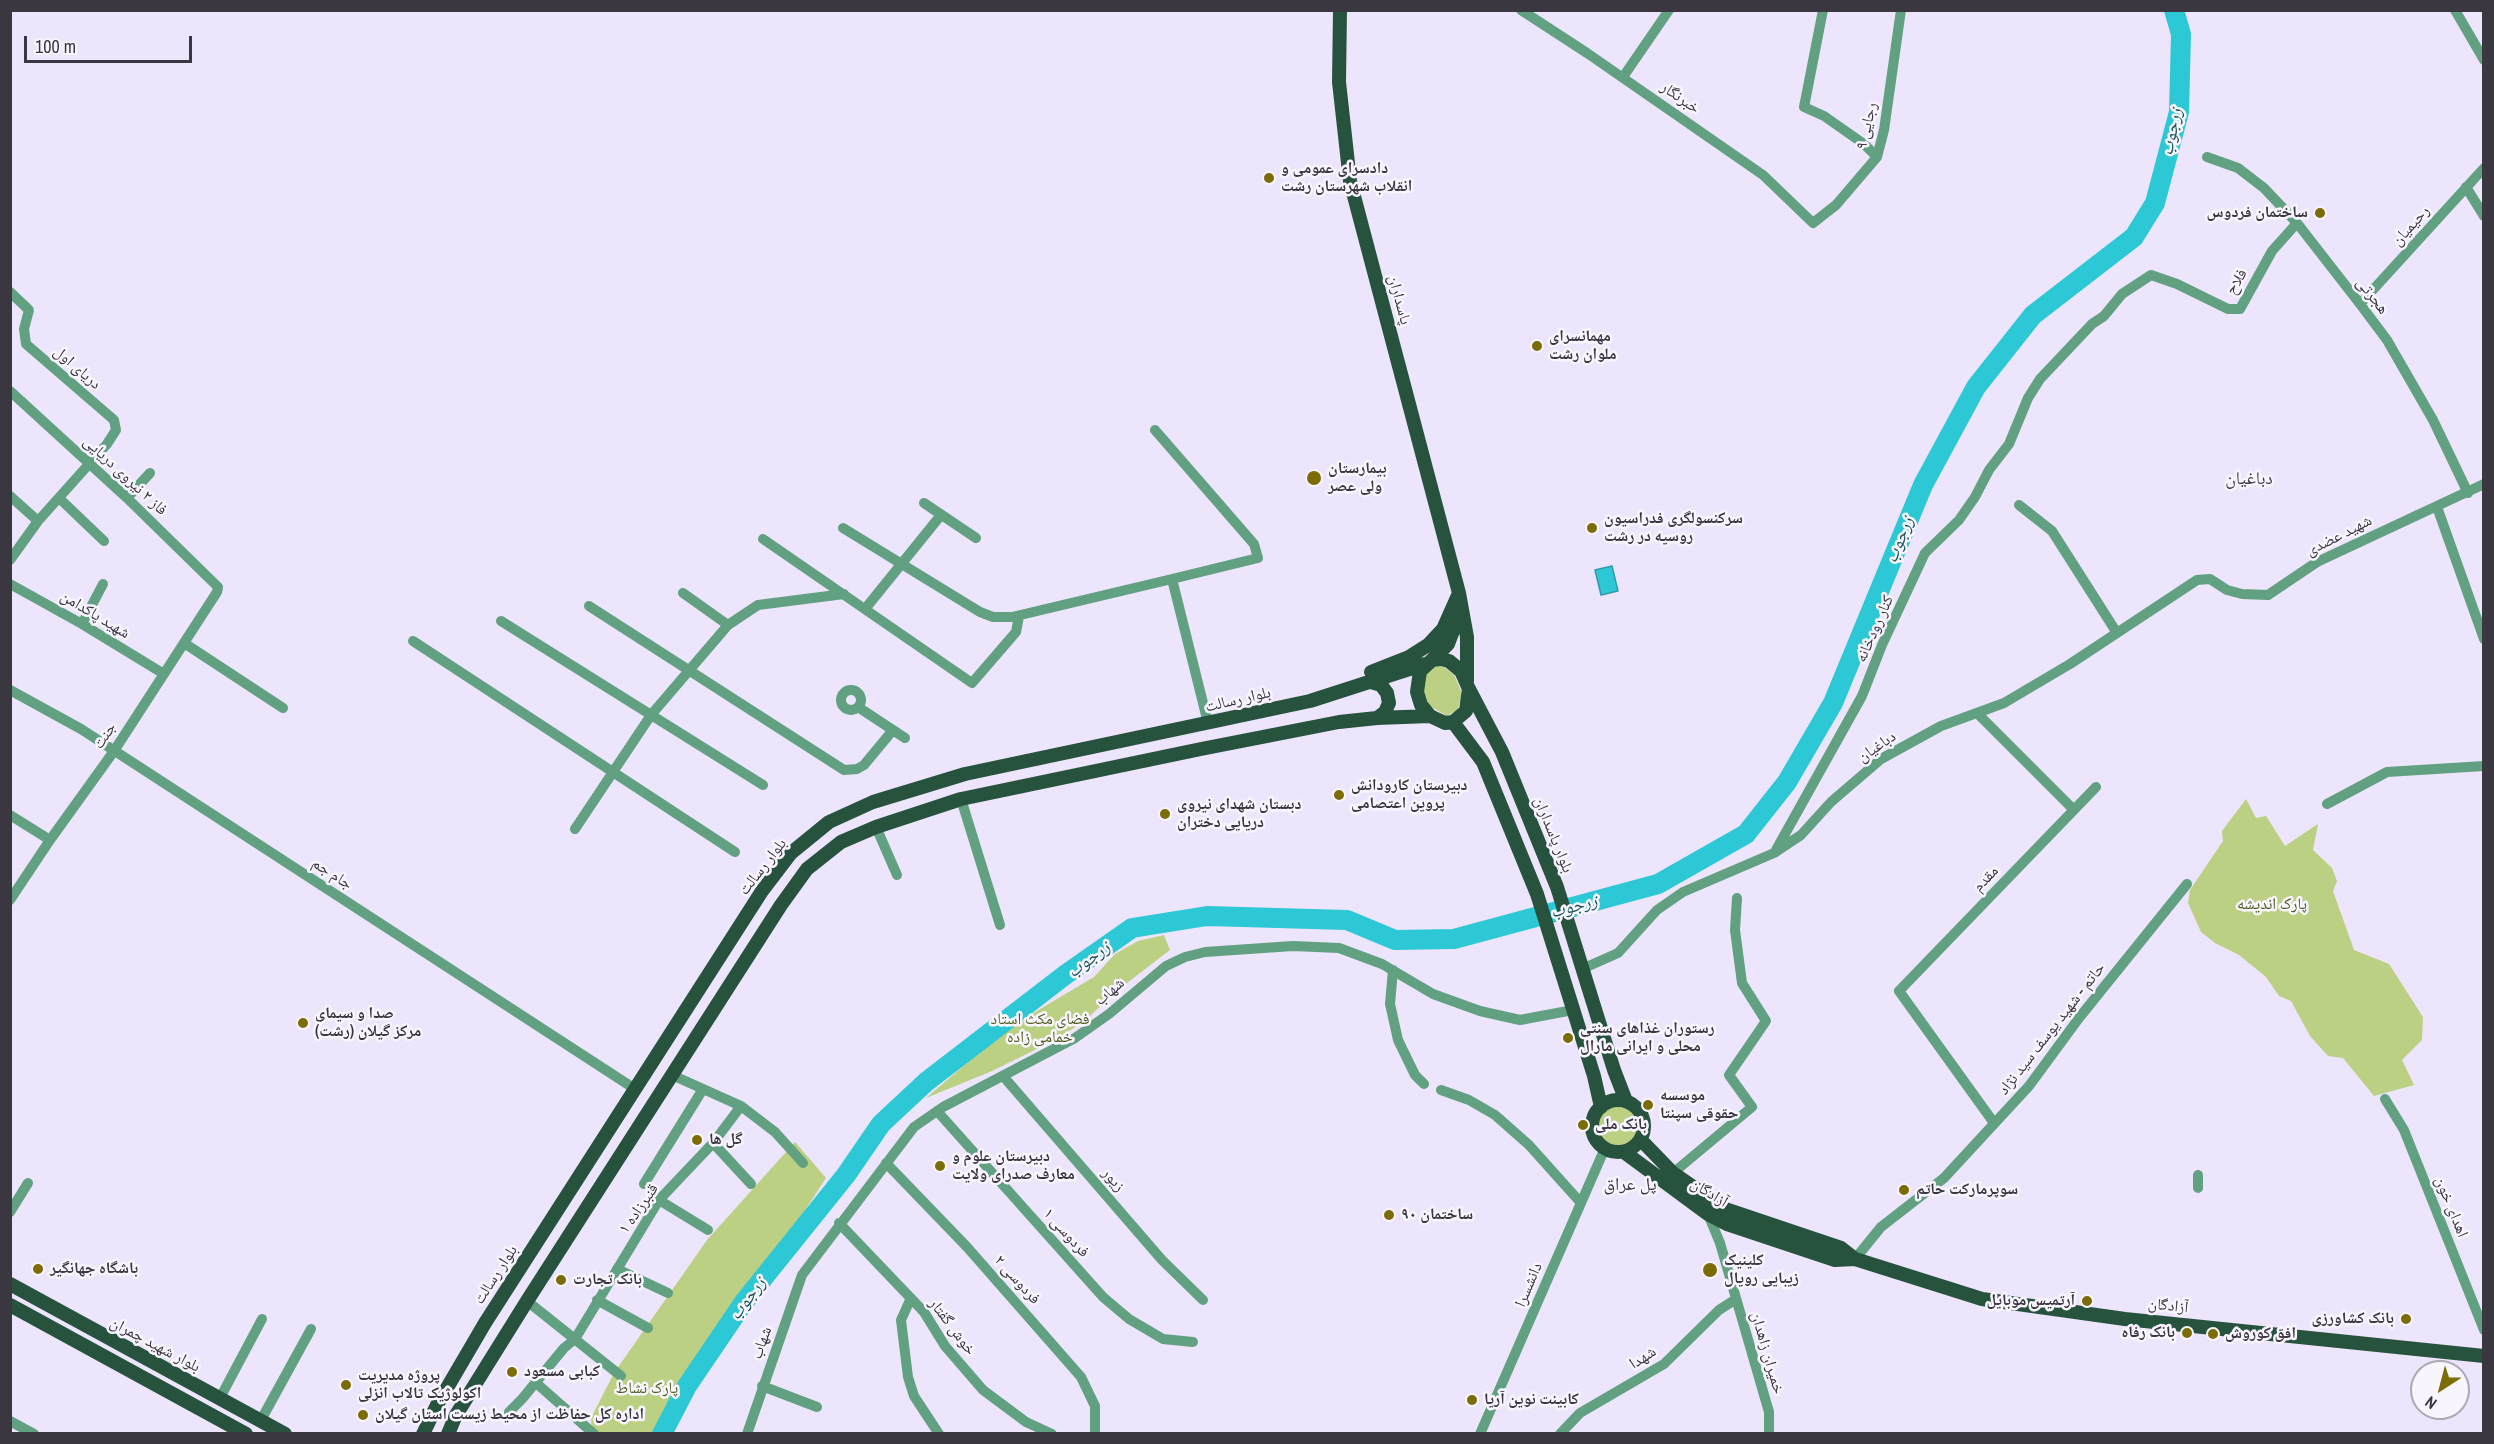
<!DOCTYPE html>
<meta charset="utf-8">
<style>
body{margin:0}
#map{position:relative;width:2494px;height:1444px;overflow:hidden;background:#ede5fb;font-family:"Archivo Narrow",sans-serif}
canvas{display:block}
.frame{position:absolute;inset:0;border:12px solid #3a3740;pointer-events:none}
.north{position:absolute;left:2410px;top:1360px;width:60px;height:60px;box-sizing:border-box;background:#f8f5fe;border:2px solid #aca9b2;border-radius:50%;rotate:216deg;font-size:16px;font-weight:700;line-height:24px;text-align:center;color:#3a3740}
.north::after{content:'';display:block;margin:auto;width:21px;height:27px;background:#7b6c06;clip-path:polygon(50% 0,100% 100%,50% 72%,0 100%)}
.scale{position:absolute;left:24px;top:36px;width:168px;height:27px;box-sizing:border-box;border:3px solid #3a3740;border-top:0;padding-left:8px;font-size:18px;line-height:21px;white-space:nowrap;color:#3a3740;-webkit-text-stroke:4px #f8f5fe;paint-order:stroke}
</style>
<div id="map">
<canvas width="2494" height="1444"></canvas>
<div class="frame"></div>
<div class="north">N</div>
<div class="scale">100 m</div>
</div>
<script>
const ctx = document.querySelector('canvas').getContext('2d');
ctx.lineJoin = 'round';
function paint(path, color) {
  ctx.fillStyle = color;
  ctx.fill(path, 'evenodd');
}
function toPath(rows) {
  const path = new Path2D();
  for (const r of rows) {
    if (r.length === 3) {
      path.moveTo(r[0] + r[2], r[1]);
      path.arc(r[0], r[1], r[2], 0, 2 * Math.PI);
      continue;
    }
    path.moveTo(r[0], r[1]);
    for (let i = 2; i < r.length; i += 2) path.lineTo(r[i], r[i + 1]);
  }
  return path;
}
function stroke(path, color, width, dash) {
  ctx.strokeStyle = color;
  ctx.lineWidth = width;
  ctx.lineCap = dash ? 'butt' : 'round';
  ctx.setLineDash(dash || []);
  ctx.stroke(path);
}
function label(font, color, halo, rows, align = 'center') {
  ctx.font = font + ' "Archivo Narrow","Noto Naskh Arabic",sans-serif';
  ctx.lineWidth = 5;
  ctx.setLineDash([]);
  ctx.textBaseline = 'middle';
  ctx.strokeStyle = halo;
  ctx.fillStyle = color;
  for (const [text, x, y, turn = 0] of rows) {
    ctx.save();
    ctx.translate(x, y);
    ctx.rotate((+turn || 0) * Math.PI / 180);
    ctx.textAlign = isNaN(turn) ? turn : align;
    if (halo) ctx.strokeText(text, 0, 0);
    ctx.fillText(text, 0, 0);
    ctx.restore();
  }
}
paint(toPath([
 [1435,666,1444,667,1454,675,1462,693,1458,709,1447,716,1430,706,1424,695,1423,681,1427,671],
 [2246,799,2256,818,2266,816,2285,846,2318,824,2313,850,2332,868,2337,881,2333,891,2354,950,2389,964,2423,1017,2422,1040,2402,1060,2414,1085,2374,1096,2343,1058,2328,1056,2310,1036,2291,1001,2279,996,2266,977,2239,955,2215,943,2201,932,2188,903,2190,890,2223,841,2222,831],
 [1164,935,1170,950,1123,986,1082,1023,1047,1044,992,1071,926,1098,1008,1028,1094,977,1115,954,1138,941],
 [1618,1126,20],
 [795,1142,826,1178,660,1433,592,1433,591,1418,614,1373,707,1240]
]), '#bcd083');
const water = toPath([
 [1612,566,1618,591,1601,595,1595,570,1612,566]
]);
paint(water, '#2dc8d6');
stroke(water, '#319ca9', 1.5);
stroke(toPath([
 [662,1434,687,1386,744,1302,846,1175,881,1124,926,1082,1065,975,1132,928,1207,916,1347,920,1395,940,1454,939,1658,884,1746,834,1787,782,1833,703,1923,485,1976,387,2033,315,2134,237,2155,203,2179,112,2181,34,2174,10]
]), '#2dc8d6', 20);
stroke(toPath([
 [1521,10,1587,53,1763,175,1813,223,1836,205,1877,157,1884,130,1901,10],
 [1823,10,1804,107,1824,116,1864,144,1877,157],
 [2455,10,2484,60],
 [1623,77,1669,10],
 [2207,157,2238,168,2264,188,2297,223,2360,304,2387,340,2433,420,2468,493],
 [2466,187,2484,216],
 [10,292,29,310,24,329,26,344,114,420,116,430,107,444,38,521,10,560],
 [2360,304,2484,168],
 [10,391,127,498,218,587,217,592,114,751,50,840,10,900],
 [1155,430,1254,544,1258,558,1172,579],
 [10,496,38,521],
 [59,498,104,541],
 [127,498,150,473],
 [924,503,976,538],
 [2019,505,2052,531,2117,633],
 [2437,507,2484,639],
 [843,528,980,612,993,617,1012,617,1172,579,1208,723],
 [763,539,972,683,1016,632,1019,616],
 [10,584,82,624,164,674],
 [683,593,728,625],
 [589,606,844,770,857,769,864,765,893,730],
 [865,609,941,515],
 [501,621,763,785],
 [82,624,103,584],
 [413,641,735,852],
 [184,643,283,708],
 [851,700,10],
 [10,690,81,729,635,1089],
 [858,707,905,738],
 [1977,713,2074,810],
 [961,799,1000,925],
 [2327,804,2387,772,2484,766],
 [10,815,50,840],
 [876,827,897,875],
 [575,829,651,715,728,625,758,605,844,594],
 [1776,850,1862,696,1882,645,1925,553,1959,520,1975,497,1989,470,2009,444,2028,398,2040,379,2092,324,2104,316,2122,294,2151,275,2177,284,2228,309,2240,309,2272,251,2297,223],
 [1582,969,1618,953,1657,910,1683,892,1774,853,1801,835,1831,802,1881,759,1941,726,2004,703,2070,664,2197,580,2210,579,2227,590,2242,594,2268,595,2317,562,2484,484],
 [1393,970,1390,1004,1398,1040,1415,1075,1424,1084],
 [672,1075,741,1106,775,1132,803,1163],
 [1003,1076,1162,1260,1203,1300],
 [1441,1090,1469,1100,1495,1115,1529,1145,1581,1203],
 [2385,1099,2404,1130,2484,1330],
 [937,1111,1103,1297,1129,1319,1163,1339,1193,1342],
 [1994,1123,1899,991,2096,787],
 [713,1143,751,1184],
 [886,1163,967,1247,1081,1377,1095,1406,1095,1434],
 [1673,1173,1752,1107,1729,1075,1766,1021,1742,983,1735,930,1737,898],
 [2198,1175,2198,1188],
 [644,1184,703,1089],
 [659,1200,708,1230],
 [10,1212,28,1183],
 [1708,1214,1720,1243,1769,1412,1769,1434],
 [839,1223,924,1312,945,1346,983,1390,1026,1422,1052,1434],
 [1855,1259,1881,1227,1944,1178,2029,1086,2079,1018,2187,884],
 [617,1269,668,1293],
 [911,1298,901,1320,908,1377,914,1396,939,1434],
 [597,1300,648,1328],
 [527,1301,621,1376],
 [535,1382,594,1434],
 [762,1386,817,1407],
 [220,1398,262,1319],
 [509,1412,522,1399,564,1348,575,1339,659,1200,713,1143,741,1106],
 [261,1420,311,1329],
 [10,1421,34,1434],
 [747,1434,802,1275,914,1127,943,1107,1075,1038,1109,1014,1166,966,1185,957,1205,952,1293,946,1339,948,1382,964,1433,994,1480,1011,1520,1020,1573,1010],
 [1480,1434,1605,1148],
 [1560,1434,1580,1413,1664,1364,1719,1310,1736,1299]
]), '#61a080', 10);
stroke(toPath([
 [1340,10,1339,82,1350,181,1459,593,1443,629,1428,645,1409,657,1371,672],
 [1441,659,1449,661,1461,671,1469,689,1466,711,1453,722,1445,723,1430,716,1421,705,1417,692,1420,671,1432,660,1441,659],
 [1432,660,1448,644,1457,620,1459,593,1467,637,1467,681],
 [1371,682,1381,685,1387,693,1389,703,1385,712,1377,718],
 [1469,689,1502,752,1557,887,1614,1070,1626,1101],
 [1453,722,1483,762,1537,894,1594,1076,1601,1107],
 [1618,1126,26],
 [1641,1140,1673,1173,1725,1209,1841,1248,1855,1259],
 [1624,1152,1708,1214,1727,1224,1835,1260,1855,1259,1982,1299,2125,1319,2484,1356],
 [10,1284,285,1434],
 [10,1305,246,1434],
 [423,1434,437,1405,485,1323,762,891,791,853,829,822,873,802,965,774,1310,701,1425,664],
 [448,1434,456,1415,527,1301,781,905,807,869,841,842,876,827,961,799,1201,749,1339,722,1377,718,1430,716]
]), '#27533e', 14);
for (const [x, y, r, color] of [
 [1269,178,6,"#7b6c06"],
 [2320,213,6,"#7b6c06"],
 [1537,346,6,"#7b6c06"],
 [1314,478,8,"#7b6c06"],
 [1592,528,6,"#7b6c06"],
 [1339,795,6,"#7b6c06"],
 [1165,814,6,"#7b6c06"],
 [303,1023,6,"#7b6c06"],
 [1568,1038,6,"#7b6c06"],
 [1648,1105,6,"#7b6c06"],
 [1583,1125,6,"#7b6c06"],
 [697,1140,6,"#7b6c06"],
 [940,1166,6,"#7b6c06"],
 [1904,1190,6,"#7b6c06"],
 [1389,1215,6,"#7b6c06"],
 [38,1269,6,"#7b6c06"],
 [1710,1270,8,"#7b6c06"],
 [561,1280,6,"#7b6c06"],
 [2087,1301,6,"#7b6c06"],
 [2406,1319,6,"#7b6c06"],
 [2187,1333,6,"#7b6c06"],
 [2213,1334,6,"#7b6c06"],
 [512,1372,6,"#7b6c06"],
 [346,1385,6,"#7b6c06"],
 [1472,1400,6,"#7b6c06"],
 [363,1415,6,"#7b6c06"]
]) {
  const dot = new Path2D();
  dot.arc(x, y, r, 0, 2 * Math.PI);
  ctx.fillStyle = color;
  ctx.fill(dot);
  stroke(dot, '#f8f5fe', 2);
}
label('16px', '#3a3740', '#f8f5fe', [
 ["خبرنگار",1680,98,35],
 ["رجایی ۹",1867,126,-77],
 ["رحیمیان",2411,226,-48],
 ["فلاح",2237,282,-60],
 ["هجرتی",2372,296,52],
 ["پاسداران",1399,300,75],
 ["دریای اول",77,368,41],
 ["فاز ۲ نیروی دریایی",125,476,43],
 ["شهید عضدی",2339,536,-27],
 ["شهید پاکدامن",95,615,31],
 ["کنار رودخانه",1875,629,-66],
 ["بلوار رسالت",1238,700,-13],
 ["جنت",105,736,-56],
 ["دباغیان",1877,747,-34],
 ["بلوار پاسداران",1553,835,68],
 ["بلوار رسالت",763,867,-52],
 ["جام جم",332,874,33],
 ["مقدم",1986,879,-46],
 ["شهاب",1110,992,-41],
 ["حاتم - شهید یوسف سید نژاد",2052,1029,-52],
 ["زیور",1113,1180,49],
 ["آزادگان",1709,1193,32],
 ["اهدای خون",2451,1207,68],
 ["قنبرزاده ۱",639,1209,-55],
 ["فردوسی ۱",1066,1233,48],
 ["بلوار رسالت",496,1275,-57],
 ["فردوسی ۲",1017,1280,48],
 ["دانشسرا",1529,1285,-67],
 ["آزادگان",2168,1306,6],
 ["خوش گفتار",952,1327,53],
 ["شهاب",762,1343,-70],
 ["بلوار شهید چمران",155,1345,28],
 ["خمیران زاهدان",1767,1353,74],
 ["شهدا",1643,1358,-33]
]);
label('bold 16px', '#3a3740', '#f8f5fe', [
 ["دادسرای عمومی و",1281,169],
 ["انقلاب شهرستان رشت",1281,187],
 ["ساختمان فردوس",2308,213,"right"],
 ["مهمانسرای",1549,337],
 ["ملوان رشت",1549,355],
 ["بیمارستان",1328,469],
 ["ولی عصر",1328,487],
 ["سرکنسولگری فدراسیون",1604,519],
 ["روسیه در رشت",1604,537],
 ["دبیرستان کارودانش",1351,786],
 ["پروین اعتصامی",1351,804],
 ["دبستان شهدای نیروی",1177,805],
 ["دریایی دختران",1177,823],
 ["صدا و سیمای",315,1014],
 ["مرکز گیلان (رشت)",315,1032],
 ["رستوران غذاهای سنتی",1580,1029],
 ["محلی و ایرانی مارال",1580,1047],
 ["موسسه",1660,1096],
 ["حقوقی سپنتا",1660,1114],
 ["بانک ملی",1595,1125],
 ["گل ها",709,1140],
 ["دبیرستان علوم و",952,1157],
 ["معارف صدرای ولایت",952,1175],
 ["سوپرمارکت حاتم",1916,1190],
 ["ساختمان ۹۰",1401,1215],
 ["کلینیک",1724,1261],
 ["زیبایی رویال",1724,1279],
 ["باشگاه جهانگیر",50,1269],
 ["بانک تجارت",573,1280],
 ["آرتمیس موبایل",2075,1301,"right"],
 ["بانک کشاورزی",2394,1319,"right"],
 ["بانک رفاه",2175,1333,"right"],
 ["افق کوروش",2225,1334],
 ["کبابی مسعود",524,1372],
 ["پروژه مدیریت",358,1376],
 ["اکولوژیک تالاب انزلی",358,1394],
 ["کابینت نوین آریا",1484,1400],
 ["اداره کل حفاظت از محیط زیست استان گیلان",375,1415]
], 'left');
label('16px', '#4e5c1a', '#f8f5fe', [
 ["پارک اندیشه",2272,905],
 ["فضای مکث استاد",1040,1020],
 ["خمامی زاده",1040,1038],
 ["پارک نشاط",647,1389]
]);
label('italic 18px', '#18555b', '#f8f5fe', [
 ["زرجوب",2172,132,-78],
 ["زرجوب",1900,540,-68],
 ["زرجوب",1574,907,-15],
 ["زرجوب",1089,960,-37],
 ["زرجوب",748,1299,-53]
]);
label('18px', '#3c3647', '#f8f5fe', [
 ["دباغیان",2249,479],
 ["پل عراق",1630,1185]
]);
</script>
